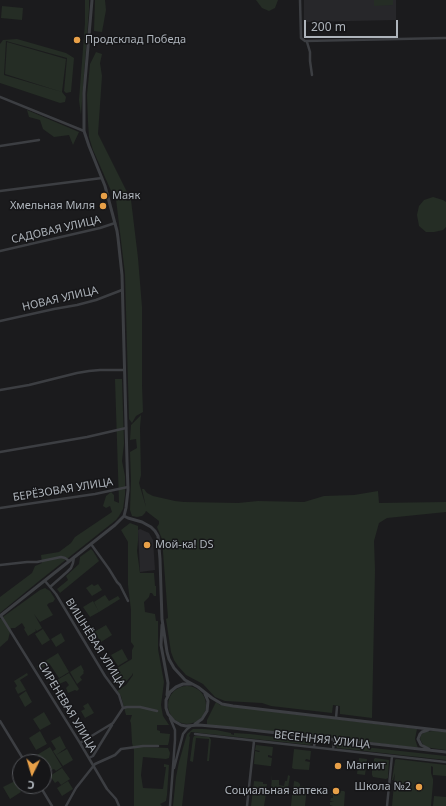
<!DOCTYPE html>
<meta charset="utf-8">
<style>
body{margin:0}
#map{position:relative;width:446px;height:806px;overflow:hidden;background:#1b1b1d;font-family:"Noto Sans",sans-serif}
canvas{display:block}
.north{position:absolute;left:12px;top:754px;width:40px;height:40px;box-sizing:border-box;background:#161618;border:1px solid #535559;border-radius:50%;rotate:185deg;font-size:11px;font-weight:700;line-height:16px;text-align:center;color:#aeb4bb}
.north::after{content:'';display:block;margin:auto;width:14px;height:18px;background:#e8a048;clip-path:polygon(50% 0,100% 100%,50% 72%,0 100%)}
.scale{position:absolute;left:304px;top:20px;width:94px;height:18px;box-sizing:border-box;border:2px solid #aeb4bb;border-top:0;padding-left:5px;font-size:12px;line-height:14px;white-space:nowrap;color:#aeb4bb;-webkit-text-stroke:3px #161618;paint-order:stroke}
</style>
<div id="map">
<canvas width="446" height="806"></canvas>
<div class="north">С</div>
<div class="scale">200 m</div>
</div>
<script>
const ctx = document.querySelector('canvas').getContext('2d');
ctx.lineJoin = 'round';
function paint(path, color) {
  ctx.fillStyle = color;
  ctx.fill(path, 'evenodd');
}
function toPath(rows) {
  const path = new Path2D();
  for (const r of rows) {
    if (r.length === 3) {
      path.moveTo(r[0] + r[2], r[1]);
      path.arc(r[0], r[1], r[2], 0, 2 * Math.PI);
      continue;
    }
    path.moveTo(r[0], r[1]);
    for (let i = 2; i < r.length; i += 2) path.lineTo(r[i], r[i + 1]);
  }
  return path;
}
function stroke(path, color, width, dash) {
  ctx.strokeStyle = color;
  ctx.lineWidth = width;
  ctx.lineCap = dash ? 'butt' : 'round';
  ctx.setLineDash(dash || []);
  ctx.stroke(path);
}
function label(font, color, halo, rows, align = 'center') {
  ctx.font = font + ' "Noto Sans",sans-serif';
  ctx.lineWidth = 3;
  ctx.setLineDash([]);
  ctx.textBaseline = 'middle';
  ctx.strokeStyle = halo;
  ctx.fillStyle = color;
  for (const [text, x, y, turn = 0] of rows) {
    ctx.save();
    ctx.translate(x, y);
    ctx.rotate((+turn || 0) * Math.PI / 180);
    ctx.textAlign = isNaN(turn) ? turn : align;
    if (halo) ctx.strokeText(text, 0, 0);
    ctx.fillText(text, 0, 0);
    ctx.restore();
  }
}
paint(toPath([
 [304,0,396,0,396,20,304,22],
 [140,529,149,533,153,540,155,570,140,572,138,530]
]), '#27272a');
paint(toPath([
 [85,0,89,0,89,9,81,115,79,100,85,23],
 [95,0,105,0,106,10,102,32,94,31],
 [256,0,278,0,275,8,269,11,262,8],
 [374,0,393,0,393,5,374,6],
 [2,6,23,8,22,20,1,18],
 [17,39,66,53,74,58,71,92,66,93,64,91,67,58,6,41,4,75,62,92,5,74,7,42,66,59,62,92,66,97,65,102,60,103,0,83,0,44,3,40],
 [96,52,102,54,100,63,102,76,98,134,131,200,138,258,142,307,142,385,143,412,136,416,132,423,129,419,125,274,116,199,115,195,112,193,93,150,89,137,88,122,87,95,90,64],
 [27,110,79,132,73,145,69,135,54,137,43,129,40,120,29,117],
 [433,197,443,200,446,202,446,227,443,230,434,232,426,232,419,226,417,215,419,206,424,200],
 [115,379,122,379,124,444,122,461,125,476,125,495,123,509,119,516,116,520,39,581,0,613,0,597,32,573,35,566,42,563,41,555,59,552,71,543,75,537,112,512,110,506,106,508,103,506,106,496,111,492,114,495,114,501,119,503],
 [141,415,140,428,141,475,139,483,146,507,142,489,144,489,147,493,153,496,175,501,184,502,238,503,258,501,304,502,324,496,354,495,378,491,379,503,446,502,446,512,387,518,379,523,374,541,375,570,372,718,340,714,340,706,333,705,332,713,271,706,262,703,225,701,215,697,203,684,186,675,178,666,174,660,171,652,166,619,168,618,162,539,157,527,159,524,159,521,146,511,145,513,142,516,137,517,132,516,130,510,131,481,130,452,137,448,136,439,130,440,131,425],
 [130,523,138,526,138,541,137,551,140,573,154,573,155,586,156,586,156,596,154,596,152,593,150,593,149,597,144,602,145,612,155,614,156,621,158,621,158,649,164,682,161,705,163,716,169,725,157,725,157,730,160,731,160,733,170,734,169,741,168,745,153,745,142,747,168,748,170,753,169,758,166,759,143,757,141,775,143,788,163,789,166,767,164,767,164,764,169,765,167,795,166,801,160,804,162,806,134,806,134,750,132,743,131,723,130,721,132,715,126,715,121,696,117,691,126,685,133,675,132,673,132,675,124,684,120,678,117,680,115,677,120,673,117,668,132,659,132,650,134,646,131,642,131,610,128,585,128,542,121,530],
 [91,549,93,551,99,561,60,593,57,589,68,580,66,576,79,564,80,557],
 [92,584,94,586,98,584,102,590,92,596,86,588],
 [45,588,50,591,55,599,53,602,49,603,47,605,53,615,40,622,34,614,42,628,37,631,35,629,36,631,28,636,24,629,25,628,22,623,15,628,11,628,8,640,0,647,0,619,40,590],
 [105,595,109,601,118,596,120,599,99,612,94,602],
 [93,601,99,612,90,617,83,607],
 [106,625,112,635,101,642,94,632],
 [43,629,50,640,42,645,35,634],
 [61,633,65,641,56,647,51,639],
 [122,649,128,660,118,666,111,655],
 [58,653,69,672,59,678,49,663,39,670,37,666],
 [81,665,84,671,83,672,84,673,80,677,82,680,77,684,70,672],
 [27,673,28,675,20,680,26,690,18,694,15,688,17,686,14,681],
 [69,673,79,689,77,691,75,690,68,693,66,688,69,685,66,681,59,684,57,680],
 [187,705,19],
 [26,691,32,702,25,707,19,696],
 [216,702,220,705,417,729,415,739,418,748,311,735,207,725,207,720],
 [88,703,94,713,85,718,81,711,85,709,83,706],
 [44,712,51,724,40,730,33,719],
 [193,729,203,729,216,730,231,733,231,734,234,735,234,733,250,734,310,741,312,743,310,745,191,732,189,736,190,737,182,806,173,806,176,777,179,762,187,734],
 [40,731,47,744,36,750,29,738],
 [433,731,446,732,446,750,431,748,424,746,422,743,420,739,421,735,425,732],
 [60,736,66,748,56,755,67,749,73,760,63,766,53,751,56,749,51,741],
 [194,736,200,736,209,737,210,738,211,740,209,761,207,761,209,739,196,738,193,762,190,761,193,738],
 [337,744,446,756,446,760,337,748,336,745],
 [256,745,273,747,272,756,268,755,268,757,272,758,271,766,269,766,254,764,255,751,259,752,260,751,255,750],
 [50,747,62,767,56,771,54,769,47,772,44,767,44,762,41,762,37,755],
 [294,749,311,751,310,760,306,759,305,761,310,762,309,770,294,769,292,768],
 [359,758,367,759,365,775,357,774],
 [375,758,389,760,388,778,386,779,373,777,372,775,372,769,376,769,377,767,373,766,374,759],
 [396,759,446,765,446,776,433,775,433,767,431,766,431,773,433,779,433,783,431,806,392,806,395,773,393,780,392,780,395,760],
 [62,768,70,779,61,785,58,781,55,783,50,776],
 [272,774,272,780,279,780,279,785,284,786,285,781,287,781,288,775,290,776,288,788,285,789,279,789,279,791,271,791],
 [15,781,21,792,10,799,3,787],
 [68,781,73,789,62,796,57,788],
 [254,781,263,782,263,784,267,784,266,791,263,791,263,793,266,794,264,806,251,806],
 [294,781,298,782,300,784,300,786,307,787,305,806,291,806,292,795,294,795,294,792,293,791],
 [332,790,344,791,345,792,344,806,333,806,330,805,330,802,334,802,330,801,331,798,333,798,333,795,331,795],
 [434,796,446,797,446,806,433,806]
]), '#252d25');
stroke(toPath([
 [300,0,301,38,305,41,446,38],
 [307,42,310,52,310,61,312,75],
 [0,97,84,131],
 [0,146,39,140],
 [0,191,102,178],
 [0,251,100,228,115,223],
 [0,321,54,309,77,305,96,300,122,290],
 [0,390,29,385,77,373,89,371,100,370,124,370],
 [0,452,87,437,126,428],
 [0,508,95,494,128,487],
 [91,544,109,569,117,582,120,585,128,601],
 [0,565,27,562,37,562,61,557,65,558,69,561],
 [45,581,56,594,105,676,119,695,123,708,113,723,80,743],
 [50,587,67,572,71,568,73,563,74,557],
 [1,616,80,743,107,789,116,799,119,806],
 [123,708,127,707,140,707,157,711],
 [336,718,337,707],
 [0,721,25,762],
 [195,734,446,762],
 [312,737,315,740,314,747],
 [333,749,334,742,337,740],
 [89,758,93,756,112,725],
 [174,768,183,734,187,729,191,726],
 [40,786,52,806],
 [66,806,76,788,95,764,115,755,121,749,143,746,158,746],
 [170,806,175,740,175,730,170,718],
 [247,806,254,741],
 [387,806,392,756]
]), '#3c3e42', 2.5);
stroke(toPath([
 [124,516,128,518,142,522,151,527,155,531,158,536,160,559,162,620],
 [0,616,115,525,124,516,126,508,128,490,127,461,122,275,118,238,117,231,105,186,89,146,84,131,84,93,92,0],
 [162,619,167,652,169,659,174,668,185,680,198,687,212,698,222,704,233,706,446,731],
 [162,625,161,645,168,683,167,695],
 [191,684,183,684,176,687,170,692,166,700,166,708,168,714,174,721,181,725,186,726,199,725,233,728,446,752],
 [195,724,202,719,207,711,208,701,205,694],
 [428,730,422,732,420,734,418,739,421,745,429,749]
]), '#3c3e42', 3);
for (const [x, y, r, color] of [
 [77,40,4,"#e8a048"],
 [104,196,4,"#e8a048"],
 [103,206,4,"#e8a048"],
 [147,545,4,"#e8a048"],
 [338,766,4,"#e8a048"],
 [419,787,4,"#e8a048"],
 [336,791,4,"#e8a048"]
]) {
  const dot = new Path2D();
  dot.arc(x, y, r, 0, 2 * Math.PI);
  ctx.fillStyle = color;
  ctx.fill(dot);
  stroke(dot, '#161618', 1.5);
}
label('11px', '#aeb4bb', '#161618', [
 ["Продсклад Победа",85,40],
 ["Маяк",112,196],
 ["Хмельная Миля",95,206,"right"],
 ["Мой-ка! DS",155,545],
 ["Магнит",346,766],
 ["Школа №2",411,787,"right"],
 ["Социальная аптека",328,791,"right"]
], 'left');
label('11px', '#aeb4bb', '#161618', [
 ["САДОВАЯ УЛИЦА",56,230,-13],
 ["НОВАЯ УЛИЦА",60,299,-13],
 ["БЕРЁЗОВАЯ УЛИЦА",63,490,-9],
 ["ВИШНЁВАЯ УЛИЦА",95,643,58],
 ["СИРЕНЕВАЯ УЛИЦА",67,707,59],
 ["ВЕСЕННЯЯ УЛИЦА",322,740,6]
]);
</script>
